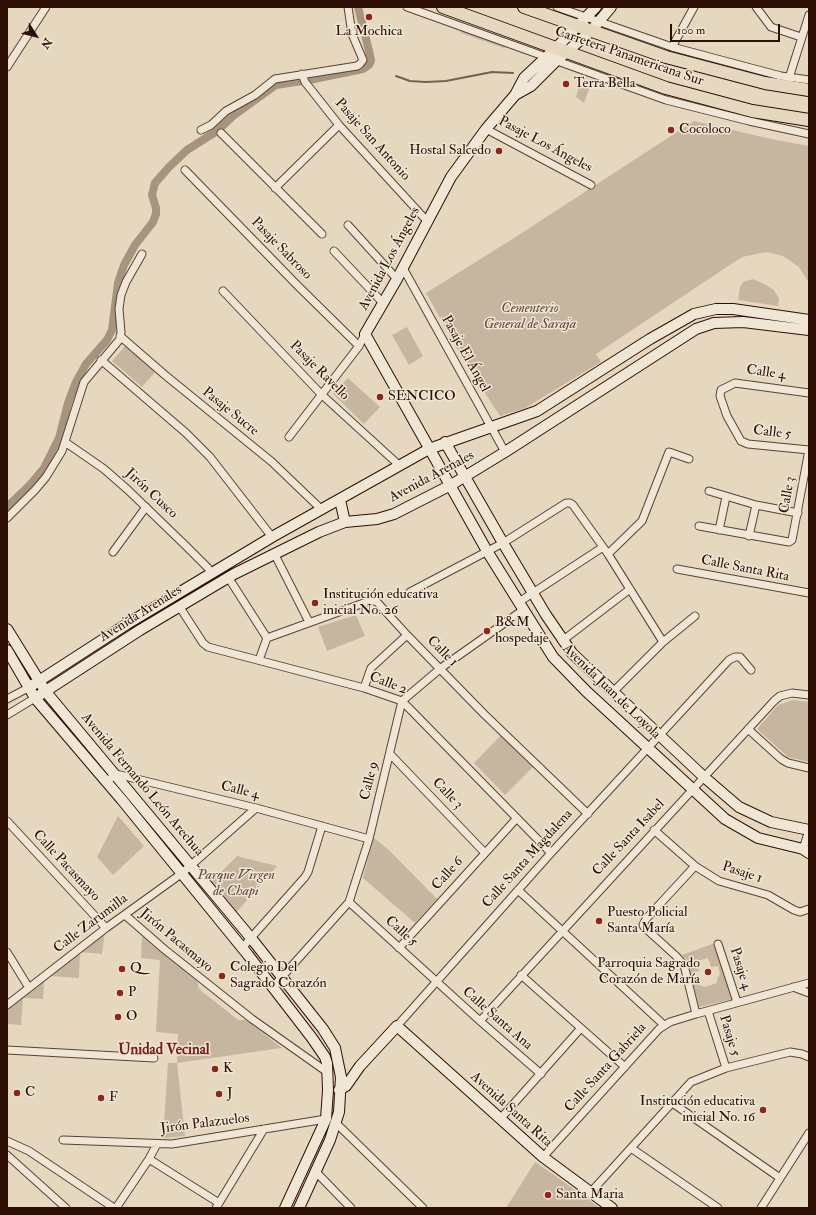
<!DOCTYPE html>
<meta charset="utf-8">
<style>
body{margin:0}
#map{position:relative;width:816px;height:1215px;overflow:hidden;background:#e6d8be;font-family:"IM FELL Double Pica",serif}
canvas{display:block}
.frame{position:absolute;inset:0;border:8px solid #2e0f05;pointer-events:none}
.north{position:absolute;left:16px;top:16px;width:40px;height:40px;-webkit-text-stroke:3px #efe6d5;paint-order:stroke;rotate:126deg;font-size:11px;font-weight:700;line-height:16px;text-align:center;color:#2e0f05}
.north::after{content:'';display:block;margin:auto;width:14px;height:18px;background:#2e0f05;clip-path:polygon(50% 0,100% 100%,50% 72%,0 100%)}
.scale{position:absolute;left:670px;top:24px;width:110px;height:18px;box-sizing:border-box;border:2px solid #2e0f05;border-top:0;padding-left:5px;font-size:12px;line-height:14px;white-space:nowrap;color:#2e0f05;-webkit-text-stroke:3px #efe6d5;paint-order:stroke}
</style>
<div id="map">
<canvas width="816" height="1215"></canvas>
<div class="frame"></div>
<div class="north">N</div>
<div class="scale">100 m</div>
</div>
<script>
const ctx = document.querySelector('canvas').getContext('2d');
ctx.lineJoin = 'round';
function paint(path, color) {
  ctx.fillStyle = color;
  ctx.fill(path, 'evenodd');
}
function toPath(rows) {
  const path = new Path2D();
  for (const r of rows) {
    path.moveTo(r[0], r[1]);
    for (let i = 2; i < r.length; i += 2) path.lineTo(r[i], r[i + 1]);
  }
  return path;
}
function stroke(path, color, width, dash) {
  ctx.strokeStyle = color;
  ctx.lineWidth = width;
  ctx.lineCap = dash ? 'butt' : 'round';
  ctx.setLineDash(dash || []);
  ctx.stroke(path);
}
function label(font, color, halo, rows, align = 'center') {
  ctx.font = font + ' "IM FELL Double Pica",serif';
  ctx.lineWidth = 3;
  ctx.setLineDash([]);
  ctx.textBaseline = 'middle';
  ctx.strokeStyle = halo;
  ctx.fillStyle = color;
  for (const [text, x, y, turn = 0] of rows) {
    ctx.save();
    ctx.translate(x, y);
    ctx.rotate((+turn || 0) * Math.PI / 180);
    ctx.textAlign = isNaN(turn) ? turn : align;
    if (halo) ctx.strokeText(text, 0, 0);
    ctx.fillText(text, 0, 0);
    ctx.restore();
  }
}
paint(toPath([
 [459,28,508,46,504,48,461,33],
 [580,83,590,87,584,103,576,97],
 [694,121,771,139,809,146,809,283,799,267,783,256,767,252,742,257,596,354,601,362,525,408,500,416,461,356,426,293,514,238],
 [753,279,764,284,774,290,779,299,778,306,738,300,740,287,743,282],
 [407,327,423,356,409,365,392,335],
 [126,345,156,371,142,387,112,361],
 [348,378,380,407,364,424,333,394],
 [356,615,365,636,327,651,318,627],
 [793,700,809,702,809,762,788,757,757,729,778,705],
 [501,735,533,767,505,795,474,763],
 [118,816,144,846,113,875,97,857],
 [373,837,390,851,437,899,415,923,363,878],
 [237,856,277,866,235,914,210,883],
 [105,932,102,954,80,952,79,978,50,976],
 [142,936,197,981,199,989,238,1020,246,1020,282,1048,177,1063,185,1136,163,1138,168,1063,177,1063,178,1034,156,1032,160,960,141,958],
 [715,943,733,999,699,1007,687,960,682,955],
 [708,958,711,967,718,966,720,974,717,979,717,983,704,987,694,982,692,973,699,971,696,961],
 [44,980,43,999,23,998,21,1025,7,1024,7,1010],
 [535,1162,547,1170,600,1208,506,1208]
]), '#c7b69f');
stroke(toPath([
 [396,76,410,81,426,82,446,81,492,72,513,73]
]), '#775f4e', 2);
stroke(toPath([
 [309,80,363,69,369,65,371,61,370,55,358,7],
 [7,507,29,486,44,468,59,438,68,403,76,382,86,364,107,340,112,330,118,283,124,265,135,245,153,222,156,214,156,208,152,195,155,183,169,167,187,150,217,131,233,116,266,92,276,85,302,81]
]), '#a7947f', 8);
const street = toPath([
 [407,7,666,100,749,121,809,134],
 [557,7,672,47,781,76,809,80],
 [756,7,771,27,801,37],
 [672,47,694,7],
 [7,67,46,7],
 [302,74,305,82,339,125,427,221],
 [789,78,809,15],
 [486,129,591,185],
 [201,130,211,125,226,111,255,95,275,79,357,66,360,64,363,60,352,34,348,7],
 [221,133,322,234],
 [185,170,297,285,359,346],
 [275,188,339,125],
 [348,225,397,279],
 [334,251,383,303],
 [403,268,505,452],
 [223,291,321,394,400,466],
 [120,336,165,375,272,462,322,510],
 [101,360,186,433,210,457,272,537],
 [809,393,735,383,721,390,720,396,727,416,741,441,748,444,809,450],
 [289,437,359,346,365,334],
 [65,442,104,469,128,490,186,546,208,568,211,573],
 [709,491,756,505,798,513],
 [7,518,35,490,46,477,62,451,84,382,120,339,121,332,119,309,121,295,126,282,142,254],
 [699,526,789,542,792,540,809,450],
 [719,530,726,497],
 [749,536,756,505],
 [113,552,146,507],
 [274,553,309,622],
 [608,554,642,521,669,452,689,459],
 [677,569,809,593],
 [228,577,267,638],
 [410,592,503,543,566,503,570,503,573,505,608,554,663,642],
 [519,602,603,547],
 [179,606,203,643,208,647,364,688,402,701,551,853],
 [562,641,630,589],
 [259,660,267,638,372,600,377,602,407,635,484,714,588,814],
 [364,688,371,668,407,635],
 [613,692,663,642,695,616],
 [7,699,28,688],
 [7,715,35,698],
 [748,729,781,759,788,763,809,768],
 [390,754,485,853],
 [106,782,116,774,256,808,369,839],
 [7,821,106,928],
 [654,830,695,866,719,881,768,895,794,910,800,912,809,909],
 [803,849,809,830],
 [695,866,646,919,643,925,644,927,676,956,684,965,696,1014],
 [518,890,664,1025],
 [349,902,480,1021,541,1074],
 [125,915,164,949,252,1019,327,1072],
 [718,944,737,1002],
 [242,948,305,877,308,872,322,826],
 [399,948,517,818],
 [7,952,29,988],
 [521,975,625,1067],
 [793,987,809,993],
 [272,988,349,902,369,839,402,701,441,668,523,610],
 [7,1005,106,928,181,874,256,808],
 [708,1011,726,1068],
 [480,1021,774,701,780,696,792,693,809,695],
 [397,1026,551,853,729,660,735,657,740,657,751,670],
 [7,1050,154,1058],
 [671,1102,780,1178],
 [501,1118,581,1028],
 [336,1123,423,1208],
 [63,1140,172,1144,326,1119],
 [7,1141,29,1151,114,1208],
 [631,1148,718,1208],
 [7,1155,66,1208],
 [543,1157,659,1029,670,1022,696,1014,809,983],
 [149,1159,219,1203],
 [316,1172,351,1208],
 [590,1193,691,1082,726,1068,790,1052,802,1054,809,1057],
 [116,1208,149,1159,157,1144],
 [216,1208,264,1129],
 [761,1208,809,1133]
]);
const secondary = toPath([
 [596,7,556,48,524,78,515,95,486,129,451,177,397,279,365,334,487,551,553,657,586,691,725,819,758,838,803,849,809,853],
 [515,95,531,86,556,61,591,31,611,7],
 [445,442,503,543,546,615,572,653,704,777,739,807,771,822,809,830],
 [340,500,345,522],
 [7,629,46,692,251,938,323,1029,335,1048,341,1077,339,1112,330,1140,299,1208],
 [7,650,35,698,122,800,248,955,312,1038,325,1057,327,1063,328,1090,326,1119,285,1208],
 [28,688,127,624,272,537,429,449,537,411,650,339,694,314,716,309,733,309,809,320],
 [35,698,140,630,234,574,319,532,345,522,377,519,394,514,451,485,505,452,696,329,714,323,743,322,809,330],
 [339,1090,346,1086,360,1066,397,1026,543,1157,612,1208]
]);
const highway = toPath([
 [443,7,666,88,752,111,809,120],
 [524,7,666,57,765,83,809,90]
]);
stroke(street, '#5c4133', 9);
stroke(secondary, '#2e0f05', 12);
stroke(highway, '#2e0f05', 14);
stroke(street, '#efe6d5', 7);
stroke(secondary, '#efe6d5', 10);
stroke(highway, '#e6d8be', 12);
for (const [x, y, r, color] of [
 [369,17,4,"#8f2418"],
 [566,84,4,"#8f2418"],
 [671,130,4,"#8f2418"],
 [499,151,4,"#8f2418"],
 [380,397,4,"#8f2418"],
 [315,603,4,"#8f2418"],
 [487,631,4,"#8f2418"],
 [599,921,4,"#8f2418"],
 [122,969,4,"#8f2418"],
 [708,972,4,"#8f2418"],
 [222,976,4,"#8f2418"],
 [120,993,4,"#8f2418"],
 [118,1017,4,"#8f2418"],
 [215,1069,4,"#8f2418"],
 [17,1093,4,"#8f2418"],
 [219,1094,4,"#8f2418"],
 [101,1098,4,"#8f2418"],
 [763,1110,4,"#8f2418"],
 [548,1195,4,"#8f2418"]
]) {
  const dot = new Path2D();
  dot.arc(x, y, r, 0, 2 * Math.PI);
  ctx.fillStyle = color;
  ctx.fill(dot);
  stroke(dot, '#efe6d5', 1.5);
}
label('14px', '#2e0f05', '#efe6d5', [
 ["La Mochica",369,32,"center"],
 ["Terra Bella",574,84],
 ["Cocoloco",679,130],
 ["Hostal Salcedo",491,151,"right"],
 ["SENCICO",388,397],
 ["Institución educativa",323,595],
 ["inicial No. 26",323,611],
 ["B&M",495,623],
 ["hospedaje",495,639],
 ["Puesto Policial",607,913],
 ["Santa María",607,929],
 ["Parroquia Sagrado",700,964,"right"],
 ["Corazón de María",700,980,"right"],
 ["Colegio Del",230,968],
 ["Sagrado Corazón",230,984],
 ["Q",130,969],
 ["P",128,993],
 ["O",126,1017],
 ["K",223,1069],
 ["C",25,1093],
 ["J",227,1094],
 ["F",109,1098],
 ["Institución educativa",755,1102,"right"],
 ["inicial No. 16",755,1118,"right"],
 ["Santa Maria",556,1195]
], 'left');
label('14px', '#2e0f05', '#efe6d5', [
 ["Carretera Panamericana Sur",629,57,19],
 ["Pasaje San Antonio",372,140,48],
 ["Pasaje Los Ángeles",545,145,28],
 ["Pasaje Sabroso",281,249,46],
 ["Avenida Los Ángeles",390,259,-62],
 ["Pasaje El Ángel",465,354,61],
 ["Pasaje Ravello",319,371,45],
 ["Calle 4",766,373,8],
 ["Pasaje Sucre",230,412,39],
 ["Calle 5",772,433,7],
 ["Avenida Arenales",432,477,-28],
 ["Jirón Cusco",151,494,43],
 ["Calle 3",788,495,-80],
 ["Calle Santa Rita",745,569,11],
 ["Avenida Arenales",141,614,-32],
 ["Calle 1",442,652,45],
 ["Calle 2",388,684,21],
 ["Avenida Juan de Loyola",611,692,44],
 ["Calle 9",370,781,-76],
 ["Avenida Fernando León Arechua",142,785,50],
 ["Calle 4",240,791,14],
 ["Calle 3",447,794,46],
 ["Calle Santa Isabel",629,838,-47],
 ["Calle Santa Magdalena",528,859,-48],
 ["Calle Pacasmayo",66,866,47],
 ["Pasaje 1",742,873,18],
 ["Calle 6",448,874,-48],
 ["Calle Zarumilla",91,924,-37],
 ["Calle 5",401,932,42],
 ["Jirón Pacasmayo",176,941,40],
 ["Pasaje 4",740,969,72],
 ["Calle Santa Ana",497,1019,41],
 ["Pasaje 5",729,1036,73],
 ["Calle Santa Gabriela",606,1068,-48],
 ["Avenida Santa Rita",511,1110,42],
 ["Jirón Palazuelos",205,1124,-7]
]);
label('italic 14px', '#64493b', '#efe6d5', [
 ["Cementerio",530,309],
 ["General de Saraja",530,325],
 ["Parque Virgen",236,876],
 ["de Chapi",236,892]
]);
label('bold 15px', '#7a1f14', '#efe6d5', [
 ["Unidad Vecinal",164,1051]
]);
</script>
